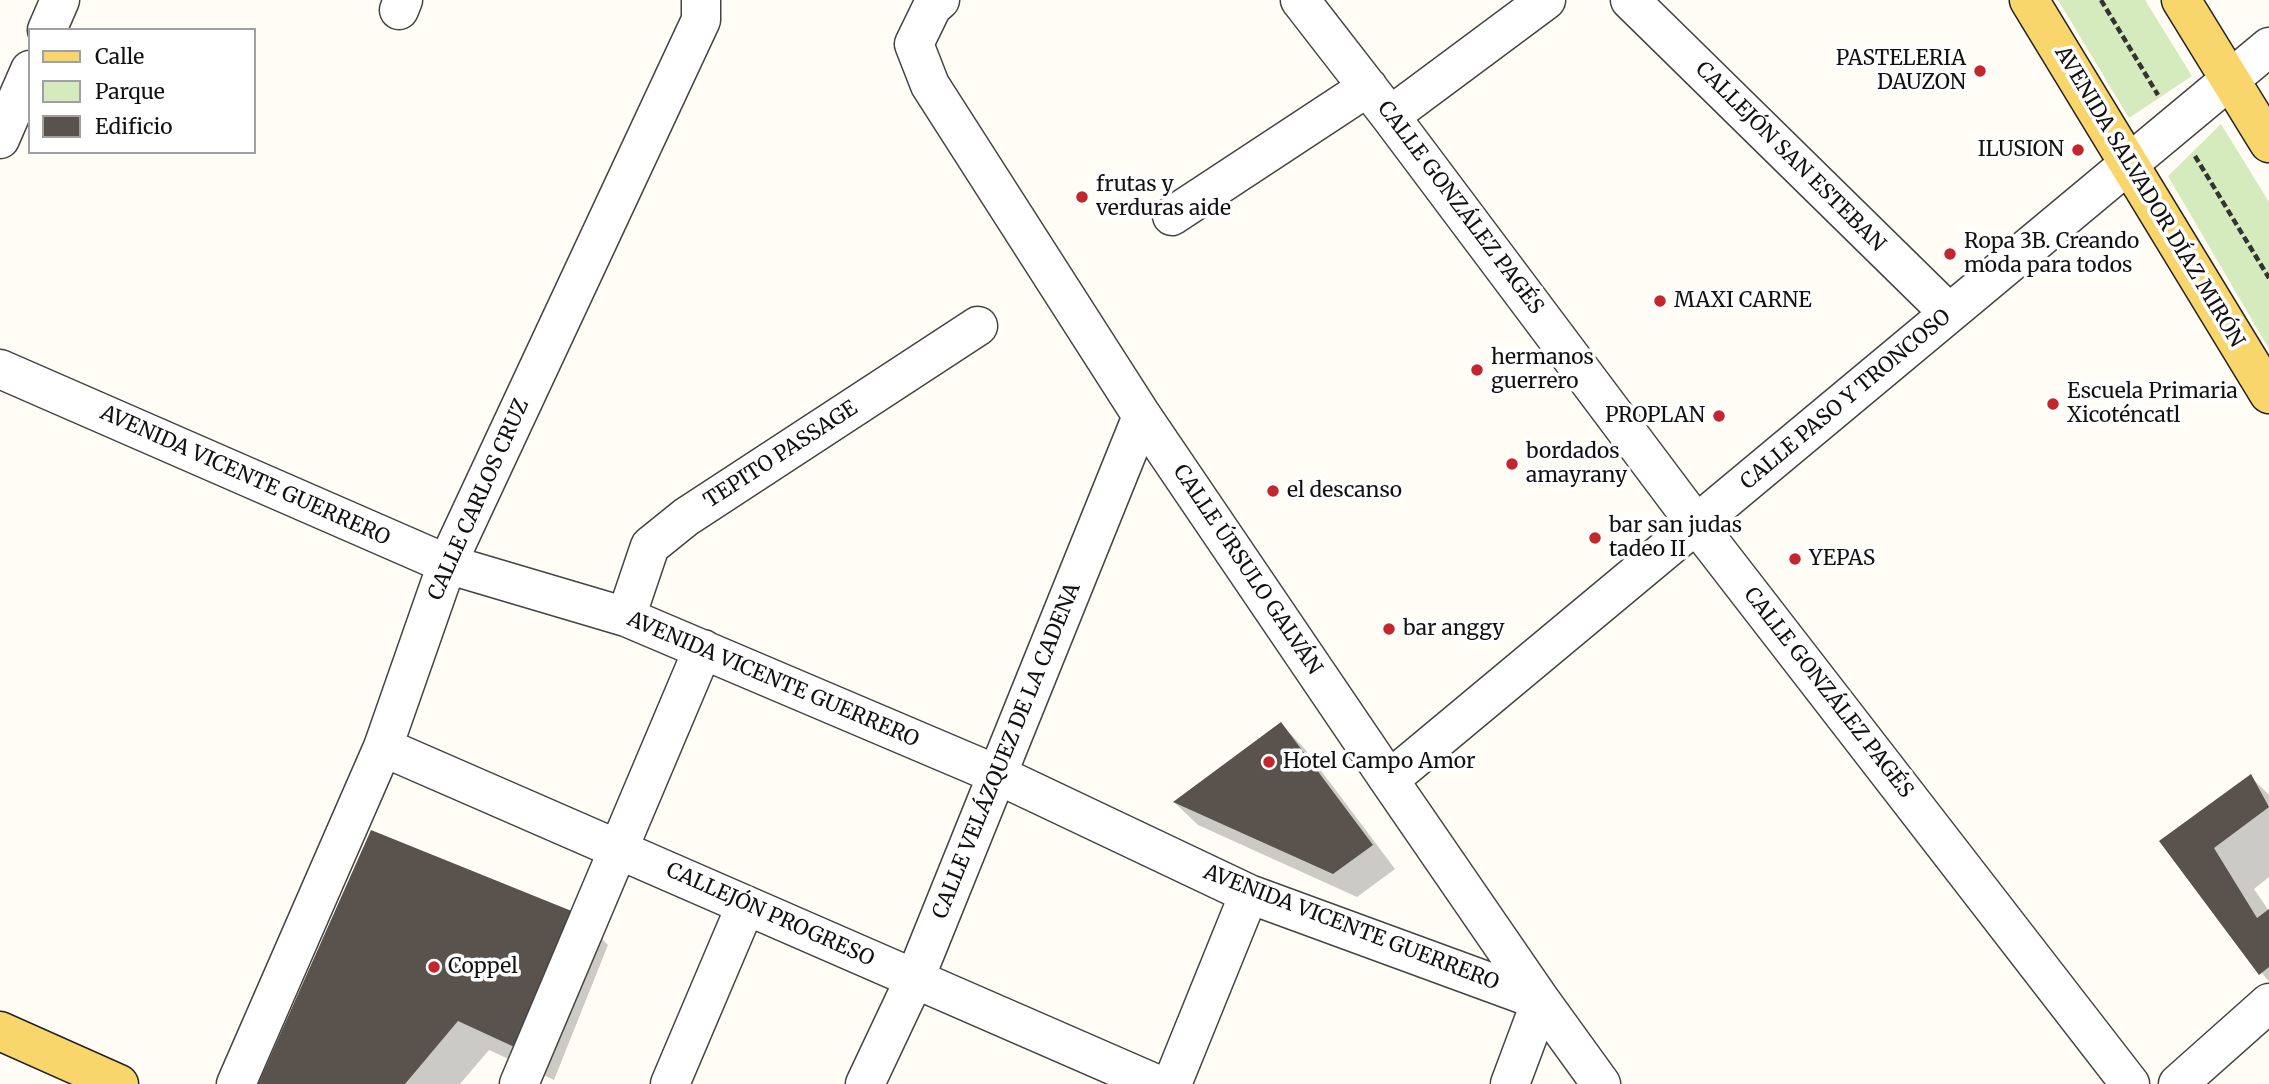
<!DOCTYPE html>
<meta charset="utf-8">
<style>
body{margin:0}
#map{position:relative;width:2269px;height:1084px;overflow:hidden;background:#fffdf5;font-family:Merriweather,serif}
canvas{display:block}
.legend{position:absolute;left:28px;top:28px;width:228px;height:126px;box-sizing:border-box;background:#fff;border:2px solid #a0a0a0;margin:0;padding:9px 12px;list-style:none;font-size:21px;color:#111}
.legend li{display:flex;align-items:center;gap:14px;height:35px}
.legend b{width:35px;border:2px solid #a0a0a0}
</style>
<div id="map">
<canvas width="2269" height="1084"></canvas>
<ul class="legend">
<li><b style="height:9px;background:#f9d66b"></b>Calle</li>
<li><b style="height:19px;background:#d5ebbd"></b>Parque</li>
<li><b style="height:19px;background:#5a524d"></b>Edificio</li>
</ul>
</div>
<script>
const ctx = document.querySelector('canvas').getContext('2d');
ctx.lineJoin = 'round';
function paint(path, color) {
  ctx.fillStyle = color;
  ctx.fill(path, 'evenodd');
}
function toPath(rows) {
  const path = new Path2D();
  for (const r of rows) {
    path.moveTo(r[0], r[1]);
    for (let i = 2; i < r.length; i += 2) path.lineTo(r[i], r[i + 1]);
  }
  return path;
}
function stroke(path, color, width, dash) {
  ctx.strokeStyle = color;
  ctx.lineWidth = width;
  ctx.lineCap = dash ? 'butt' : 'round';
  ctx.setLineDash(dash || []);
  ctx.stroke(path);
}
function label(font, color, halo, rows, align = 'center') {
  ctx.font = font + ' Merriweather,serif';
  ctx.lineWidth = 7;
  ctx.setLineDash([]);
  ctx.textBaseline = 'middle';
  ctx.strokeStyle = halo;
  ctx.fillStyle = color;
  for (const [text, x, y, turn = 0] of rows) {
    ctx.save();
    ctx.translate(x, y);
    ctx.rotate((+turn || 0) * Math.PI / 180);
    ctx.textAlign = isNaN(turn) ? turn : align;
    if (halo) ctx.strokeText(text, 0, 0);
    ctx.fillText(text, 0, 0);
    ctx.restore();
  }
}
paint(toPath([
 [2058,0,2145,0,2192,76,2129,118],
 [2221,124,2269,202,2269,349,2168,176]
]), '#d5ebbd');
paint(toPath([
 [1281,724,1304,748,1395,869,1357,897,1198,825,1175,803],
 [2250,776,2269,795,2269,877,2254,889,2269,911,2269,982,2161,842],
 [578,915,608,945,554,1080,489,1050,460,1084,260,1084]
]), '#0003');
paint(toPath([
 [1281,722,1373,845,1333,874,1173,802],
 [2251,774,2269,807,2214,848,2257,918,2269,909,2269,967,2259,975,2159,841],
 [371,830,579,914,523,1051,458,1021,405,1084,258,1084]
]), '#5a524d');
const minor = toPath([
 [940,0,932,7,914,44,930,85,1142,416,1389,780,1541,1001,1601,1084],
 [1300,0,1390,116,1697,525,2130,1084],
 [1630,0,1949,313],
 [399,10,403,0],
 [47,30,60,0],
 [1390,116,1546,0],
 [0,139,30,70],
 [1172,216,1368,87],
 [0,369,447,564,626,617,998,775,1249,894,1541,1001,1510,1084],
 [626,617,650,546,686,517,978,326],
 [383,747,1156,1084],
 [1389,780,2269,47],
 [236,1084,383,747,447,564,701,20,701,0],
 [519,1084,703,649],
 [670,1084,746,905],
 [865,1084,915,978,1142,416],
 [1172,1084,1249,894],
 [2178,1084,2269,1003]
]);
const major = toPath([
 [2029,0,2269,394],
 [2181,0,2269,143],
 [0,1031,119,1084]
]);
stroke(minor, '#444', 41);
stroke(major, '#222', 41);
stroke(toPath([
 [2101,0,2158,95],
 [2195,156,2269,278]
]), '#333', 4.5, [7, 3.5]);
stroke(minor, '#fff', 38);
stroke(major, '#f9d66b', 38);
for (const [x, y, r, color] of [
 [1980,71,7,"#c4262e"],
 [2078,150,7,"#c4262e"],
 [1082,197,7,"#c4262e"],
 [1950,254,7,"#c4262e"],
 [1660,301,7,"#c4262e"],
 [1477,370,7,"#c4262e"],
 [2053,404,7,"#c4262e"],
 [1719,416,7,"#c4262e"],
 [1512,464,7,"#c4262e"],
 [1273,491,7,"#c4262e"],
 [1595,538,7,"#c4262e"],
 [1795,559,7,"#c4262e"],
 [1389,629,7,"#c4262e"],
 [1269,762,7,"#c4262e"],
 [434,967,7,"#c4262e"]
]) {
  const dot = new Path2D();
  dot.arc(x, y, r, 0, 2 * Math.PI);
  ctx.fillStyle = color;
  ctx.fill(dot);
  stroke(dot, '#fff', 2.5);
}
label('21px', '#111', '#fff', [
 ["PASTELERIA",1966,59,"right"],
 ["DAUZON",1966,83,"right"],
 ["ILUSION",2064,150,"right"],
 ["frutas y",1096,185],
 ["verduras aide",1096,209],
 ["Ropa 3B. Creando",1964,242],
 ["moda para todos",1964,266],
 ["MAXI CARNE",1674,301],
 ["hermanos",1491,358],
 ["guerrero",1491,382],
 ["Escuela Primaria",2067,392],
 ["Xicoténcatl",2067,416],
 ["PROPLAN",1705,416,"right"],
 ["bordados",1526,452],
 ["amayrany",1526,476],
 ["el descanso",1287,491],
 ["bar san judas",1609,526],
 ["tadeo II",1609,550],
 ["YEPAS",1809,559],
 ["bar anggy",1403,629],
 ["Hotel Campo Amor",1283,762],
 ["Coppel",448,967]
], 'left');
label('21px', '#111', '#fff', [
 ["CALLEJÓN SAN ESTEBAN",1790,157,45],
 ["AVENIDA SALVADOR DÍAZ MIRÓN",2149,197,59],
 ["CALLE GONZÁLEZ PAGÉS",1460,208,53],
 ["CALLE PASO Y TRONCOSO",1846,400,-40],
 ["TEPITO PASSAGE",781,455,-33],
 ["AVENIDA VICENTE GUERRERO",245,476,24],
 ["CALLE CARLOS CRUZ",479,500,-66],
 ["CALLE ÚRSULO GALVÁN",1247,570,56],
 ["AVENIDA VICENTE GUERRERO",773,680,23],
 ["CALLE GONZÁLEZ PAGÉS",1828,693,52],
 ["CALLE VELÁZQUEZ DE LA CADENA",1007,751,-68],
 ["CALLEJÓN PROGRESO",770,915,24],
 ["AVENIDA VICENTE GUERRERO",1351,928,21]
]);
</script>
